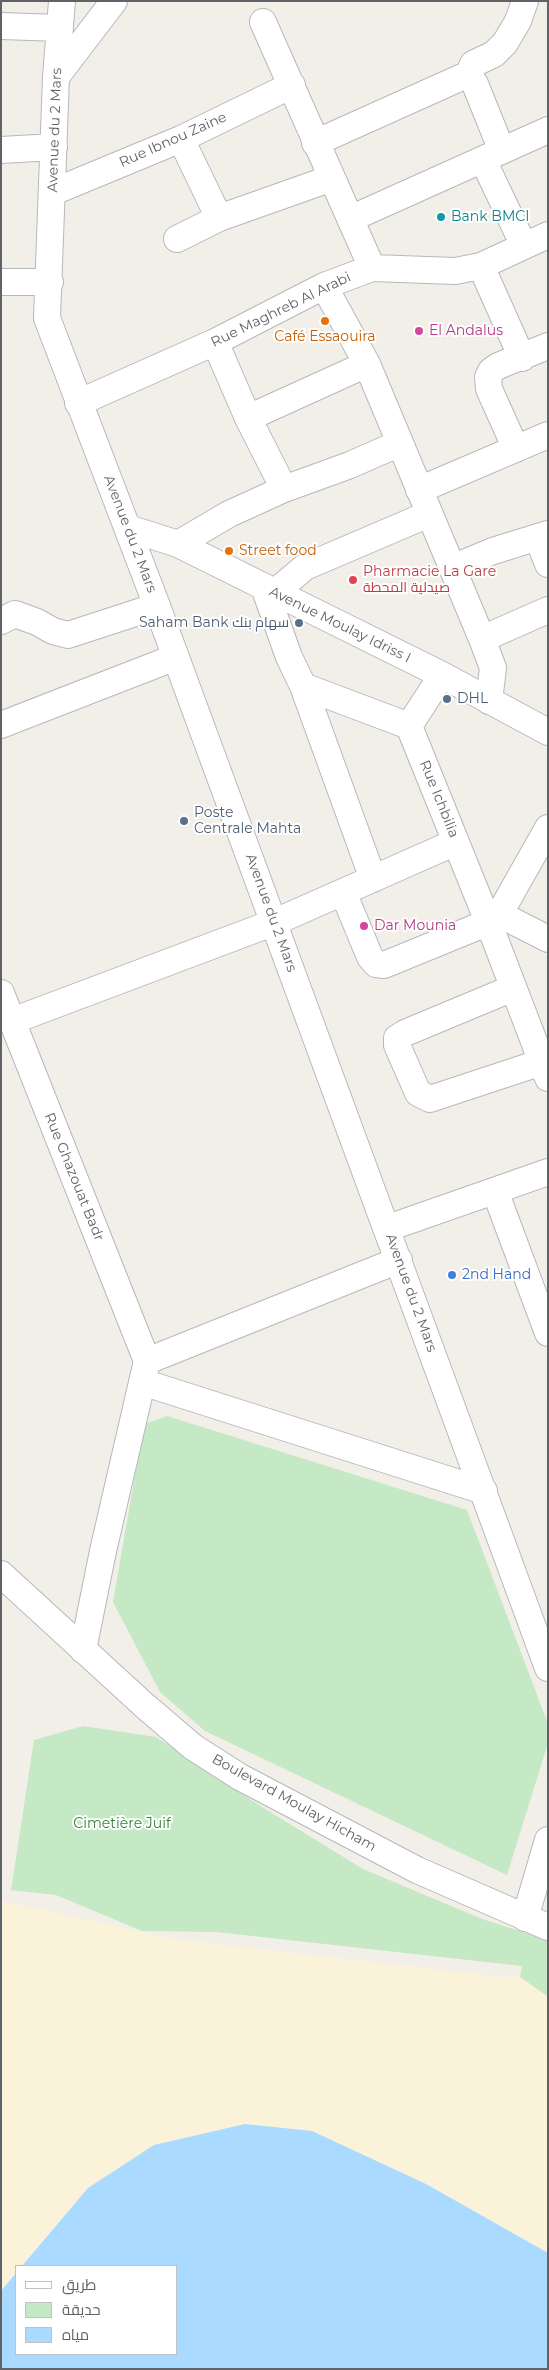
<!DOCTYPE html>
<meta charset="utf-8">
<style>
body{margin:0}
#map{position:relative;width:549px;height:2370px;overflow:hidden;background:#f1efe8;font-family:Montserrat,Cairo,sans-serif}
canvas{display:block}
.frame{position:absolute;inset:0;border:2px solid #5f6368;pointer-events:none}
.legend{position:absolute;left:15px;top:2265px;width:162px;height:90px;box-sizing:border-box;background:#fff;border:1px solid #bfc1c3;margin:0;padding:6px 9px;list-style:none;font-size:15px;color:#5f6368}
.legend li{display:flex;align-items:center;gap:10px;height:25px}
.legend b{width:25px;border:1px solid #bfc1c3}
</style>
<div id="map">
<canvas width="549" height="2370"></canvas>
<div class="frame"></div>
<ul class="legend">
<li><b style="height:6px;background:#fff"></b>طريق</li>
<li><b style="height:14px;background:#c5e8c5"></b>حديقة</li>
<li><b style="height:14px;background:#aadaff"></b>مياه</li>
</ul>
</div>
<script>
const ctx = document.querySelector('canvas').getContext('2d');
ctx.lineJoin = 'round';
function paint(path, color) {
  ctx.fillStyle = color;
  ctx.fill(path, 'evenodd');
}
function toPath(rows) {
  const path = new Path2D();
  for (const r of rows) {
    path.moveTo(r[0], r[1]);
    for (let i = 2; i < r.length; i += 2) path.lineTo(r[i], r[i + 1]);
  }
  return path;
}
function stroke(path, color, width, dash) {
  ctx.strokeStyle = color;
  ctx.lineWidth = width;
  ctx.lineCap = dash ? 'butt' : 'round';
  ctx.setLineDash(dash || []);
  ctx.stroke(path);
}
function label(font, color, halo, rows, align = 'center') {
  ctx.font = font + ' Montserrat,Cairo,sans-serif';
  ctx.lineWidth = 4;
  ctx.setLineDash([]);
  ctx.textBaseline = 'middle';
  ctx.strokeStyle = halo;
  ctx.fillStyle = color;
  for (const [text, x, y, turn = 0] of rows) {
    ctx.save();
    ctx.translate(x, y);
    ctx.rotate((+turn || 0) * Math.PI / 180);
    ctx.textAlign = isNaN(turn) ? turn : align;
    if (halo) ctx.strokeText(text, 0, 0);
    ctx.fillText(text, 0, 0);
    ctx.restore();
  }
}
paint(toPath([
 [167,1416,467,1510,548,1724,548,1743,507,1875,205,1731,160,1692,113,1602,144,1424],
 [83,1726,156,1737,262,1807,363,1869,482,1919,548,1940,548,1997,520,1977,522,1966,217,1932,142,1931,56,1895,11,1890,34,1740]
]), '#c5e8c5');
paint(toPath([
 [1,1901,173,1939,501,1977,520,1977,548,1997,548,2253,426,2184,154,2145,88,2188,22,2266,16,2266,16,2273,1,2291]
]), '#fbf3d9');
paint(toPath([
 [245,2124,312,2131,426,2184,548,2253,548,2369,1,2369,1,2291,16,2273,16,2354,176,2354,176,2266,22,2266,88,2188,154,2145]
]), '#aadaff');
const minor = toPath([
 [62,1,56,77,47,318,157,606,548,1668],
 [263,22,372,268],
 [1,26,60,28],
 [56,77,114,1],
 [467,77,473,64,494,54,505,43,518,21,525,1],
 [181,139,219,218],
 [315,143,462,77,471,78,475,84,502,151],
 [1,150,54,147],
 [483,160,524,246],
 [53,192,181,139,292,85],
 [350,219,548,130],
 [177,239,219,218,332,178],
 [481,266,522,358],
 [1,282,50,282],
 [324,286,367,364,482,639,493,668,489,701],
 [215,342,248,418,284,489],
 [78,403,215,342,324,286,372,268,455,271,481,266,548,235],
 [248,418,367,364],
 [516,449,489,389,488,377,491,371,498,366,548,346],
 [419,490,548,435],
 [128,528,178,544,442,675,548,732],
 [538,538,548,564],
 [178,544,229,514,284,489,350,465,400,443],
 [452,568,493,551,548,534],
 [264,587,289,657,303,686,409,726,491,929,548,1078],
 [274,593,305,567,429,514],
 [1,621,15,614,37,622,53,631,68,635,157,606],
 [482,639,548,610],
 [303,686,373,879],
 [1,725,176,657],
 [409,726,442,675],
 [343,892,370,957,376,964,384,965,489,922],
 [499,914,548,939],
 [491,929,548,828],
 [513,988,405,1033,397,1038,397,1045,418,1093,430,1099,542,1062],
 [1,993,147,1361],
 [12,1021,275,922,456,842],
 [495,1191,548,1333],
 [388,1228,548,1172],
 [142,1382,484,1491],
 [1,1574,145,1706,193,1747,240,1777,417,1870,548,1927],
 [83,1650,103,1551,147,1361,399,1260],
 [525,1918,548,1840]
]);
stroke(minor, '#b5b8bc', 28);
stroke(minor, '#fff', 26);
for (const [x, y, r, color] of [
 [441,217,5,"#0f9aa8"],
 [325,321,5,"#e8710a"],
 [419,331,5,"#d1479c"],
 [229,551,5,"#e8710a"],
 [353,580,5,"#e0444e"],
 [299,623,5,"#5c6f8a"],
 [447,699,5,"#5c6f8a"],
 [184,821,5,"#5c6f8a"],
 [364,926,5,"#d1479c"],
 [452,1275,5,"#3f7fe0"]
]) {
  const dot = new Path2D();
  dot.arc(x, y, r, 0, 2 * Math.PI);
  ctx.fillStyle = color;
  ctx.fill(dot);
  stroke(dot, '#fff', 2);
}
label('14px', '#5f6368', '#fff', [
 ["Avenue du 2 Mars",55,130,-88],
 ["Rue Ibnou Zaine",173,140,-24],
 ["Rue Maghreb Al Arabi",281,310,-26],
 ["Avenue du 2 Mars",130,534,69],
 ["Avenue Moulay Idriss I",340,625,26],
 ["Rue Ichbilia",439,799,68],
 ["Avenue du 2 Mars",271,913,70],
 ["Rue Ghazouat Badr",74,1177,68],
 ["Avenue du 2 Mars",411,1293,70],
 ["Boulevard Moulay Hicham",294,1803,29]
]);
label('14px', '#0d838f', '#fff', [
 ["Bank BMCI",451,217]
], 'left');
label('14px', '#b23c85', '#fff', [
 ["El Andalus",429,331],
 ["Dar Mounia",374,926]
], 'left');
label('14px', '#c56008', '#fff', [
 ["Café Essaouira",325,337],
 ["Street food",239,551,"left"]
]);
label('14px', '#be3a42', '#fff', [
 ["Pharmacie La Gare",363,572],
 ["صيدلية المحطة",363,588]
], 'left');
label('14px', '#4e5e75', '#fff', [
 ["Saham Bank سهام بنك",289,623,"right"],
 ["DHL",457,699],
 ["Poste",194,813],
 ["Centrale Mahta",194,829]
], 'left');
label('14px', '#366cbe', '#fff', [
 ["2nd Hand",462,1275]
], 'left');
label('14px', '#348238', '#fff', [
 ["Cimetière Juif",122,1824]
]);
</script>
